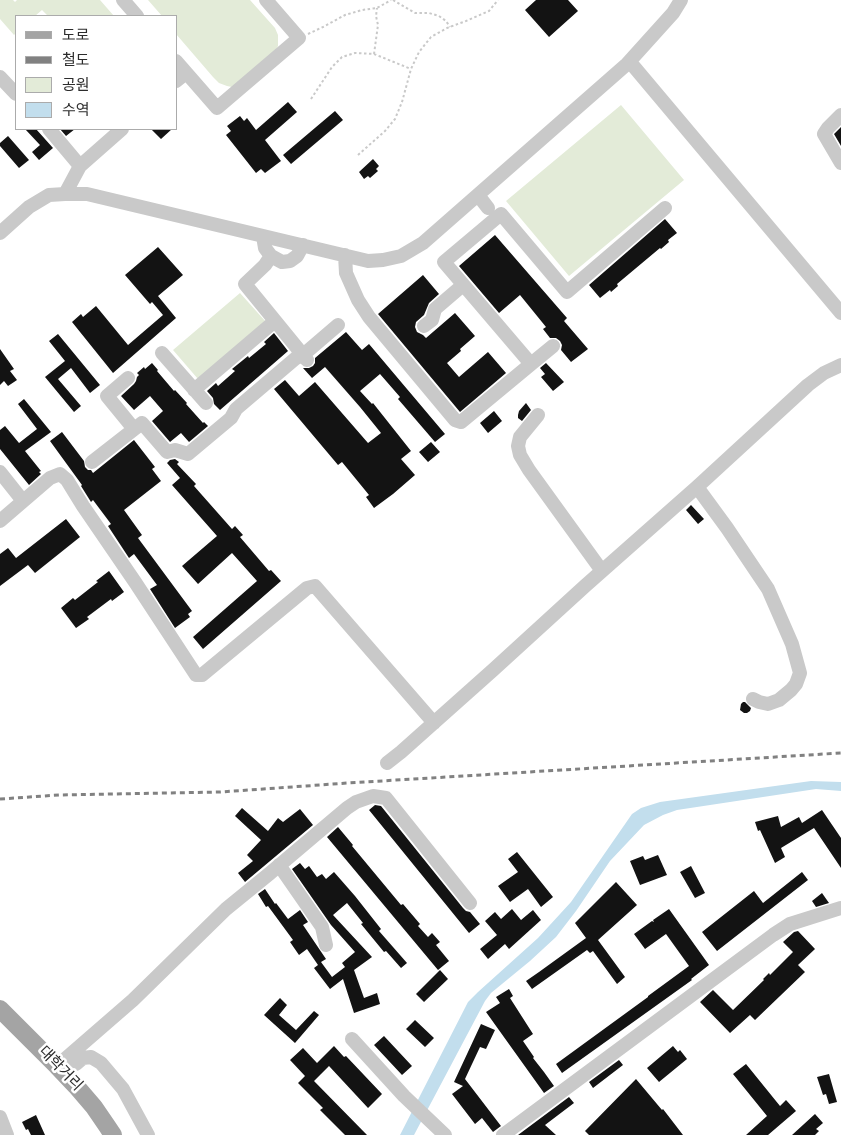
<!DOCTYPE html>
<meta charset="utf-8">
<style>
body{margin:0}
#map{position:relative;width:841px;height:1135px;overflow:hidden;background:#fff;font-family:Jost,"Noto Sans KR",sans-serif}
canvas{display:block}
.legend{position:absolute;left:15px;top:15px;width:162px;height:115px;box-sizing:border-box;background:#fff;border:1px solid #ababab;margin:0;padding:6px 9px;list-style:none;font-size:15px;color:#2c2c2c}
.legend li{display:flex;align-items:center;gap:10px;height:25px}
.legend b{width:25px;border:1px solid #ababab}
</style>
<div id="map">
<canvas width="841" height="1135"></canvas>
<ul class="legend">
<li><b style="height:6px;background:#a4a4a4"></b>도로</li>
<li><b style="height:6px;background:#818181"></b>철도</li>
<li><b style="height:14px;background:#e3ebd8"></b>공원</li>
<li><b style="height:14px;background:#c2deed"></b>수역</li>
</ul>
</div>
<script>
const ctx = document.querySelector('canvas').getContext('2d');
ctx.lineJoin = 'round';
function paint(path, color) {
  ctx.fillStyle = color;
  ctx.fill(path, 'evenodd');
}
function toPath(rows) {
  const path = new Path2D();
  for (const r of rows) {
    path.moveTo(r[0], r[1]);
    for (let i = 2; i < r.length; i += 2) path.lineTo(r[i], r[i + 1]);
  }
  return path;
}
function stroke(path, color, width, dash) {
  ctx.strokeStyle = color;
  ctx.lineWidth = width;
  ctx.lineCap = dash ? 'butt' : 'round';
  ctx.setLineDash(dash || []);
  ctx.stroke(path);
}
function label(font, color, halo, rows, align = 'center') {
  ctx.font = font + ' Jost,"Noto Sans KR",sans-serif';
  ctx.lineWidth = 5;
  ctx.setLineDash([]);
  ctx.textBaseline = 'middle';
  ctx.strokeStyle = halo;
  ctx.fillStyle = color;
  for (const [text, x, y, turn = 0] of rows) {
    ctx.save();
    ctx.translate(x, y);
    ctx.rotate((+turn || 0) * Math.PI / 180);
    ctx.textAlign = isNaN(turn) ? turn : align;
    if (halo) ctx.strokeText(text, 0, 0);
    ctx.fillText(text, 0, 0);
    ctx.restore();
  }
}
paint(toPath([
 [0,0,13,0,15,2,17,0,100,0,114,16,48,16,42,10,35,16,16,16,16,33,14,35,0,19],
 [148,0,250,0,275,28,278,35,278,46,273,55,232,87,227,86,219,83,213,77,176,34,176,16,162,16],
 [621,105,684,180,569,276,506,201],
 [240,293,266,322,198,379,173,350]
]), '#e3ebd8');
paint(toPath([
 [811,781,841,782,841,791,816,789,677,810,663,815,644,825,610,861,576,911,556,937,530,961,491,993,485,1001,414,1135,400,1135,468,1002,478,992,538,938,571,902,632,814,641,808,660,802]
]), '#c2deed');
paint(toPath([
 [536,0,568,0,578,11,549,37,525,10],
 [288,102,297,112,265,140,281,161,265,173,261,169,256,173,226,135,231,131,227,126,240,116,244,121,247,118,256,130],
 [335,111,343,120,291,164,283,155],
 [841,127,841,146,834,134],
 [25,129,36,129,53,148,39,160,32,152,40,145],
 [60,129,75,129,66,136],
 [151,129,172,129,161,139],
 [8,136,29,160,19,168,0,146,0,143],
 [373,159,379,166,376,169,378,171,370,178,368,176,364,179,359,172],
 [665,219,677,233,668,240,669,242,661,249,660,248,617,284,618,286,611,292,610,290,600,298,589,285],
 [495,235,567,318,564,321,588,349,571,362,561,350,562,345,560,341,556,338,550,338,543,329,546,327,520,295,499,313,459,266],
 [158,247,183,275,158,296,176,318,113,373,72,322,81,314,83,317,96,306,128,345,163,315,152,302,150,304,125,275],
 [423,275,439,294,429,303,424,315,416,322,415,327,417,332,423,335,426,338,455,313,475,336,460,349,461,351,447,363,459,377,488,352,506,373,460,412,378,314],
 [346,332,362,350,369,344,445,434,435,442,398,399,400,397,380,374,360,391,372,404,373,403,411,451,401,459,415,475,393,494,374,508,366,497,369,495,342,462,338,465,274,389,285,380,299,396,315,382,368,443,381,433,360,407,325,367,312,378,303,368,309,368,313,366,315,363,315,358],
 [274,333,288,351,220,410,214,404,213,398,207,391,216,383,218,386,235,371,232,369,248,356,249,358,266,344,264,342],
 [58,334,100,385,90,393,71,368,58,379,81,406,74,412,45,377,65,361,49,341],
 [0,349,14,369,10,371,17,380,8,386,4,381,0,385],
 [152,363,158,370,157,371,174,391,175,390,187,403,186,404,203,423,204,422,208,426,189,442,181,433,170,442,152,421,163,411,150,396,134,410,121,396,134,384,136,381,137,377,139,375,137,373,144,367,145,369],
 [546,363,564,382,553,391,541,377,545,374,540,368],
 [24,399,51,432,25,451,41,471,39,472,41,474,29,485,0,449,0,430,5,426,19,443,37,429,18,404],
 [526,403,531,410,522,421,518,418,518,415,519,411],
 [494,411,502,421,488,433,480,423],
 [62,432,84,461,85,467,88,470,91,470,93,473,134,440,155,467,152,469,161,481,124,510,142,535,138,538,192,611,188,614,190,617,175,628,150,589,157,585,134,554,129,558,108,526,111,524,93,500,91,502,81,486,82,485,50,441],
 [431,442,440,452,428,462,419,452],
 [175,459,179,462,177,464,196,484,194,486,232,529,235,526,243,535,240,537,269,571,271,570,281,581,203,649,193,637,257,581,232,553,198,584,182,566,217,536,172,485,180,478,167,463,170,460],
 [691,505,704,519,698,524,686,510],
 [66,519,80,537,35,573,28,565,0,586,0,554,8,548,16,558],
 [109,571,124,592,112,601,111,599,87,617,89,619,76,628,61,608,73,598,75,600,98,582,96,581],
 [743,702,745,702,751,708,750,711,747,713,744,713,740,710,741,704],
 [375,805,381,806,463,908,466,911,470,912,480,924,469,933,369,810],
 [242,808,268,831,278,818,283,822,300,809,313,825,245,882,238,873,253,861,247,855,261,840,235,816],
 [822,810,841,838,841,868,814,828,781,848,785,857,775,863,760,830,758,831,755,822,778,816,781,827,799,817,802,823],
 [338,827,353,845,352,846,401,905,403,904,420,924,418,926,428,937,432,933,440,942,436,945,449,961,438,970,327,837],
 [517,852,553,897,541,907,528,889,510,902,498,886,518,872,508,859],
 [658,855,667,875,640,885,630,861,643,856,645,860],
 [300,863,305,869,309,866,317,877,322,874,326,879,334,872,355,896,381,929,379,931,407,963,401,968,386,951,384,952,361,924,363,923,347,903,333,915,372,957,354,970,364,998,377,993,380,1004,354,1013,343,979,330,989,314,968,318,965,307,949,299,955,290,942,293,940,268,906,266,907,258,894,265,889,275,904,276,903,288,919,300,910,308,922,303,925,326,959,321,962,332,977,345,967,342,963,355,952,331,925,292,869],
 [691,866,705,893,695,898,680,872],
 [802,872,808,880,717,951,702,932,754,891,763,903],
 [616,882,637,905,598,940,625,977,617,984,593,951,590,953,587,950,532,989,526,981,539,972,586,938,575,923],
 [822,893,829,903,816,907,812,901],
 [512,909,521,920,533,910,541,920,509,949,505,944,488,959,480,949,497,935,485,921,495,912,501,919],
 [669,909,709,965,691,979,692,980,562,1073,556,1064,648,997,648,996,689,966,666,934,645,949,634,934,652,921,654,922,653,920],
 [798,931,815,949,798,965,805,972,755,1020,750,1015,730,1033,700,1002,713,990,733,1010,764,980,763,979,769,973,770,975,793,952,783,942,794,932],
 [440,970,448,979,424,1002,416,994],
 [509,989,513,996,510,998,533,1034,523,1041,534,1057,533,1058,544,1072,554,1086,544,1093,486,1012,500,1003,496,997],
 [280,998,287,1005,279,1015,296,1030,314,1011,319,1015,295,1043,264,1015],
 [415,1020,434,1038,425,1047,406,1029],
 [481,1024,495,1030,486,1049,480,1047,465,1079,501,1126,493,1132,482,1118,475,1124,452,1094,463,1086,454,1082],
 [384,1036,412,1066,402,1075,374,1045],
 [334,1046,344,1057,346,1056,382,1094,368,1108,329,1066,314,1081,367,1135,345,1135,320,1110,323,1108,298,1083,305,1076,290,1060,303,1048,317,1063],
 [673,1046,678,1052,680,1050,687,1059,659,1082,647,1068],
 [619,1060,623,1065,593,1088,589,1082],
 [746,1064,780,1106,786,1100,796,1111,768,1135,746,1135,767,1116,733,1074],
 [829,1074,837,1102,829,1104,826,1094,823,1095,817,1077],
 [636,1079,662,1110,663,1109,683,1135,589,1135,585,1131],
 [569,1097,574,1103,545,1125,556,1135,518,1135],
 [815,1114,823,1123,816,1129,819,1131,815,1135,792,1135],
 [36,1115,45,1135,31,1135,28,1129,26,1130,22,1122]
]), '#131313');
stroke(toPath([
 [393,0,415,13,429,13,439,16,446,21,450,27],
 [308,34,323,27,345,15,362,10,377,8,391,0],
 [374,54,378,25,376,16,377,8],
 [311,99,332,67,342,57,355,53,374,54,411,69],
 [358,155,385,131,395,119,402,102,411,69,419,52,431,37,447,28,466,21,489,11,498,0]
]), '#c9c9c9', 2, [2.5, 2.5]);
stroke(toPath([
 [123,0,137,16],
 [176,61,217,108,299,38,266,0],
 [630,62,841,313],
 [0,77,16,94],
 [176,81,186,73],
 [841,115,828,128,824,134,841,163],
 [49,129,80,166],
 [65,194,80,166,122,129],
 [478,195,488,208],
 [0,233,29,207,49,195,65,194,87,194,368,261,383,260,401,256,423,243,627,64,673,13,681,0],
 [263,236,265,248,271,256,282,262,290,261,297,256,303,245],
 [345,255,346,273,358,300,369,317,455,420,461,422,531,364,444,262,501,214,567,292,665,208],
 [271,256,265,265,245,284,307,360],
 [424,326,432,320,435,309,463,285],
 [162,353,206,403],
 [531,364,553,346],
 [128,378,107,396,134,429],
 [194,390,275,321],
 [538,415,520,437,518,446,520,455,529,470,602,571],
 [92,462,142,423,167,452,175,450,188,454,231,418,236,409,296,358,303,355,338,325],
 [0,472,23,501],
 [697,487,727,528,768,589,792,644,800,673,796,684,791,690,779,700,768,704,759,702,753,699],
 [0,521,50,478,60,474,67,480,83,506,135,582,196,675,202,675,307,588,315,586,434,723],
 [387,763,401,752,493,670,585,586,697,487,808,385,824,373,841,365],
 [279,865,322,927,326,945],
 [352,1039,404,1096,445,1135],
 [69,1056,76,1064,83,1058,91,1057,101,1063,123,1089,148,1135],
 [57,1066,133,1000,226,909,269,874,347,808,356,802,373,796,386,798,470,903],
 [0,1117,7,1135],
 [503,1135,773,935,790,924,841,908]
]), '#c9c9c9', 14);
stroke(toPath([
 [0,1009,57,1066,76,1086,94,1107,107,1126,113,1135]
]), '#a4a4a4', 18);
stroke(toPath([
 [0,799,59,795,220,792,348,783,841,753]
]), '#818181', 3, [5, 4]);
label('15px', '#2c2c2c', '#fff', [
 ["대학거리",60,1069,46]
]);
</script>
